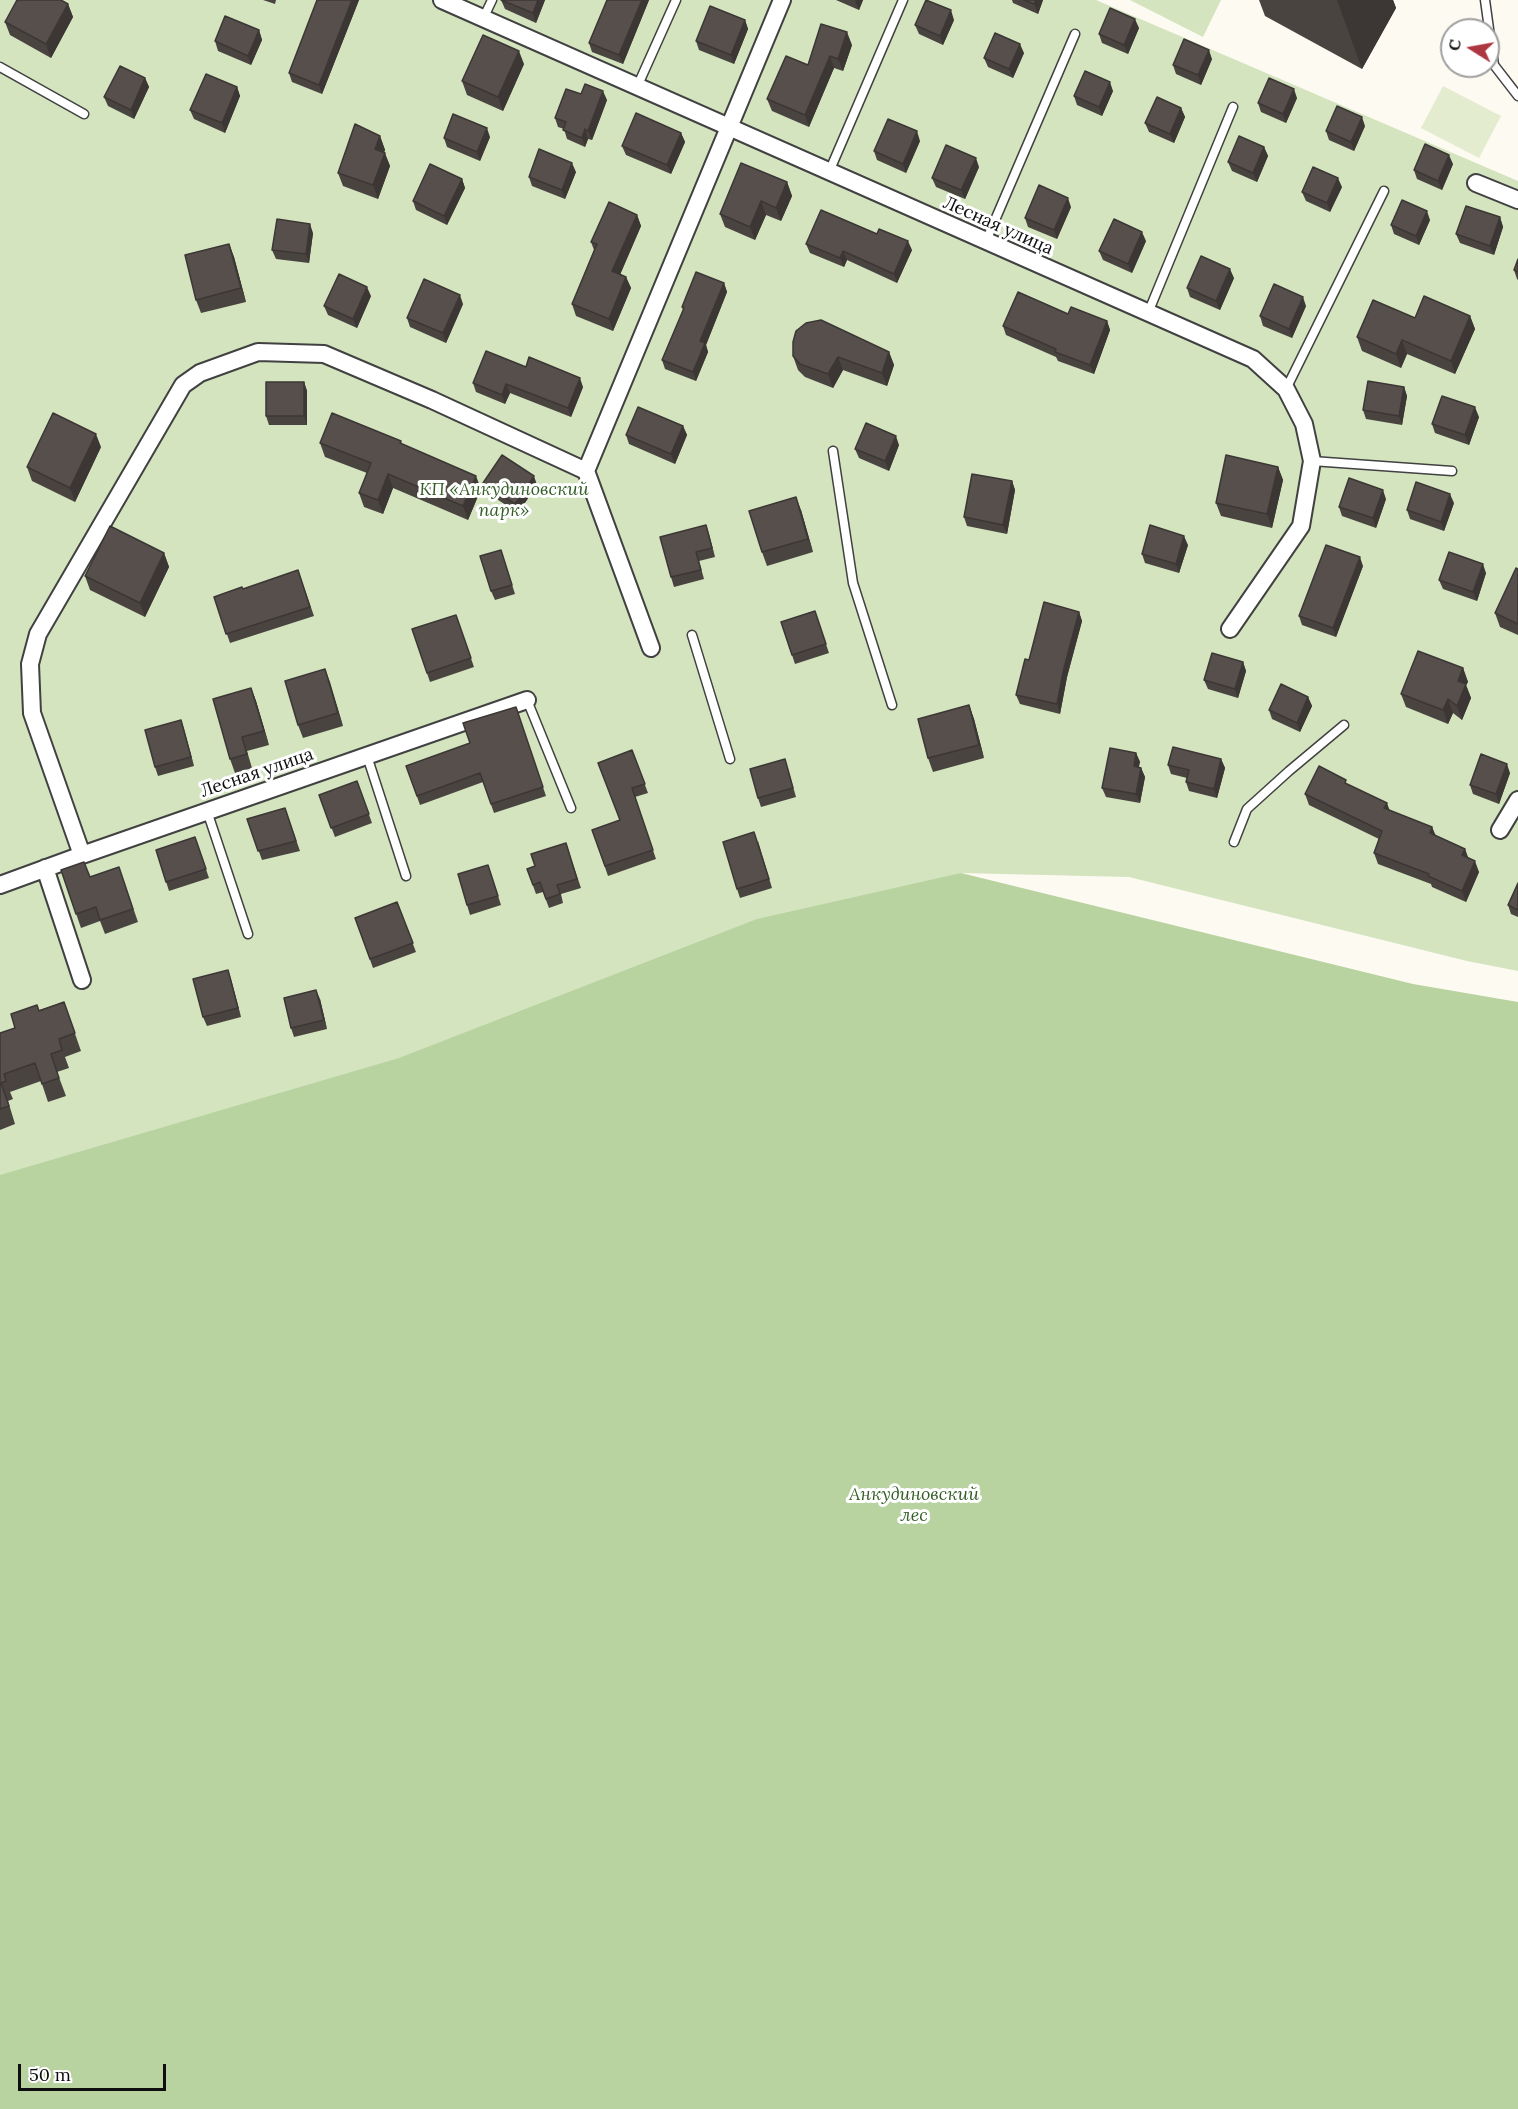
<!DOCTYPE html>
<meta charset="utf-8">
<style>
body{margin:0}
#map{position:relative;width:1518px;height:2109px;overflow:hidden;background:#fdfaf1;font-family:Lora,serif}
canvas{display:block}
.north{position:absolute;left:1440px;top:18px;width:60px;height:60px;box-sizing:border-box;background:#fff;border:2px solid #9f9f9f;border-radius:50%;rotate:281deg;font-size:16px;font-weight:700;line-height:24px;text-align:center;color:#0e0e0e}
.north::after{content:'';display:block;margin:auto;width:21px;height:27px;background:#ad3741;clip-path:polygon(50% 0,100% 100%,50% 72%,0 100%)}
.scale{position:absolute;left:18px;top:2064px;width:148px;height:27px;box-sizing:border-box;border:3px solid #0e0e0e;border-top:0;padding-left:8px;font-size:18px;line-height:21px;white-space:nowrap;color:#0e0e0e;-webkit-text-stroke:4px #fff;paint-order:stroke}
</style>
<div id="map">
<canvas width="1518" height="2109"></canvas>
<div class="north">С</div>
<div class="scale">50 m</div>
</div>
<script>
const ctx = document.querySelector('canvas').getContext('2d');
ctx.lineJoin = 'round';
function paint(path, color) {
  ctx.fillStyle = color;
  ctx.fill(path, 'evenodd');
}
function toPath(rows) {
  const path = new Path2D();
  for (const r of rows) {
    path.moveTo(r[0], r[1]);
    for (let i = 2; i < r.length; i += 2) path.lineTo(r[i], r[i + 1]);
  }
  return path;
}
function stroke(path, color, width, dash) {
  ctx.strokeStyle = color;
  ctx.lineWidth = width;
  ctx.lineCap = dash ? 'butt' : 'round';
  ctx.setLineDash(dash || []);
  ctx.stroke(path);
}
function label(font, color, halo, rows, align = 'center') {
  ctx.font = font + ' Lora,serif';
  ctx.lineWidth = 6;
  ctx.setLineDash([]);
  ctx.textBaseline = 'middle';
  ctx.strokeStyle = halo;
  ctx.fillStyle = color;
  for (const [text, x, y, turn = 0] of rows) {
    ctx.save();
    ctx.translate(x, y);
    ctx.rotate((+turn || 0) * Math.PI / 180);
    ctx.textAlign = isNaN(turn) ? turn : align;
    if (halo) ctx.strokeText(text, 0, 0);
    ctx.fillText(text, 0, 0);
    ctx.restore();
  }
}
paint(toPath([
 [0,0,1096,0,1518,181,1518,971,1467,961,1129,877,961,873,0,1203],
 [1130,0,1221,0,1203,37]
]), '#d3e4bf');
paint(toPath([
 [961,873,1413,984,1518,1002,1518,2109,0,2109,0,1175,399,1058,757,919]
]), '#b8d3a0');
paint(toPath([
 [1443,86,1501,116,1479,158,1421,128]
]), '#e3eccf');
const lane = toPath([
 [1485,0,1494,65,1518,96],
 [483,19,492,0],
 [0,67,84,114],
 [637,87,676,0],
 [829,172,903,0],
 [986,241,1075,34],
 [1148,313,1233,107],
 [1286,389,1384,191],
 [833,451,853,583,892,705],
 [1312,461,1452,471],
 [692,635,730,759],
 [527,700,571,808],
 [367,756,406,876],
 [207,811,248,934],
 [1234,842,1247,809,1289,771,1344,725]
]);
const street = toPath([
 [442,0,1253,359,1286,389,1304,424,1312,461,1301,526,1230,629],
 [1476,183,1518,200],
 [651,648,586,471,782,0],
 [1500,830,1518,800],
 [82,855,32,713,30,664,38,634,183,385,200,373,258,352,324,354,432,400,586,471],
 [45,868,82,980],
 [0,885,82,855,527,700]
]);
stroke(lane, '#414141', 11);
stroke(street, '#414141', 20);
stroke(lane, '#fff', 8);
stroke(street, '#fff', 16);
paint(toPath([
 [263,0,276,0,275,4],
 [317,0,359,0,322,94,292,82,289,73],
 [501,0,545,0,536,23,505,9],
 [607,0,649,0,623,64,592,52,589,43],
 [836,0,863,0,859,10],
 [1012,0,1043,0,1038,14,1013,3],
 [1259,0,1393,0,1396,8,1362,69,1265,16],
 [68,4,73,17,51,58,10,35,5,22],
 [745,20,748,29,734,64,699,50,696,41],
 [954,20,943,45,919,34,915,25],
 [1139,28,1128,54,1102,43,1099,34],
 [259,30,262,40,251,65,218,51,215,41],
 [852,45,843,71,834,68,809,127,772,111,767,99,808,65],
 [1024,53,1013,78,988,67,984,58],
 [1212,59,1201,85,1176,74,1173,65],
 [524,64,503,111,467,95,462,81],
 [145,78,149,87,134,119,108,106,104,97],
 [237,87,240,96,225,133,194,119,190,110],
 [1113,91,1102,116,1077,105,1074,96],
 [581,94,607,100,592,140,588,139,585,147,567,139,564,129,558,127,555,118],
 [1297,98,1286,123,1261,112,1258,103],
 [1181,108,1185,117,1174,143,1149,132,1145,123],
 [1365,126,1354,151,1329,140,1326,131],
 [681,133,685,142,671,174,626,155,622,146],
 [380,136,385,150,384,152,390,166,378,199,343,186,338,173],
 [490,137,480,161,447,147,444,138],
 [920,141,906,173,877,160,874,151],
 [1264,147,1268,156,1257,182,1232,171,1228,162],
 [1453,164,1442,190,1417,179,1414,170],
 [979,167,965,199,936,187,932,178],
 [576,172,565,199,532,186,529,177],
 [462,179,465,188,447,225,416,210,413,201],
 [787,182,792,196,781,221,766,215,755,240,725,227,720,214],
 [1342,187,1330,212,1306,201,1302,192],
 [1071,207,1057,239,1028,227,1025,218],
 [637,215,641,226,620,274,626,277,631,288,613,331,576,316,572,304,594,250,591,242],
 [1500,217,1503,227,1494,255,1460,243,1456,234],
 [1430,220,1419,245,1394,234,1391,225],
 [313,233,309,263,276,259,272,250],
 [1146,241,1132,273,1103,260,1099,251],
 [229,244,234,257,246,302,201,313,196,300],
 [806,244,912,250,897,283,847,260,844,267,810,253],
 [1518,259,1518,280,1517,279,1514,270],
 [1234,278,1220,310,1190,297,1187,288],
 [724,283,727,292,706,345,708,352,696,381,665,369,662,360,683,310,682,307],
 [371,296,357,328,328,315,324,306],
 [463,304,446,343,410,327,407,318],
 [1306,306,1292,338,1263,326,1260,316],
 [1068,314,1107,321,1110,330,1094,374,1058,361,1056,357,1006,335,1003,326],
 [1470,316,1475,329,1455,374,1407,354,1401,368,1362,351,1357,337,1415,318],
 [889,352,894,365,887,386,843,370,833,388,805,377,798,370,793,356],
 [526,367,583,387,571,417,510,393,505,404,476,392,473,383],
 [304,382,307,391,307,425,269,425,266,416],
 [1404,387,1407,396,1402,425,1366,419,1363,410],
 [1479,417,1469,445,1435,433,1432,424],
 [683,426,687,435,675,464,629,444,626,435],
 [401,441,402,444,481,489,468,520,393,488,383,514,364,507,359,493,367,473,325,457,320,443],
 [899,445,889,471,859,458,855,449],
 [101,447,75,502,32,481,27,467],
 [1278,467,1283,480,1272,528,1221,516,1216,503],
 [1012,481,1015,490,1007,534,967,526,964,517],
 [483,483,537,485,518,513,486,492],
 [1386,499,1376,528,1342,516,1339,507],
 [1454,503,1444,531,1410,519,1407,510],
 [801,510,813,552,767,566,762,552],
 [706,525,715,557,699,561,704,579,674,587,671,577],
 [1188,545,1179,573,1145,563,1142,554],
 [501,550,515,594,495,600,491,591],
 [164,553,169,567,145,617,90,590,85,576],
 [1363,566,1336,637,1302,625,1299,616],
 [1518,569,1518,635,1500,627,1495,613],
 [298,570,314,616,230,643,214,597,243,589],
 [1486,573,1477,601,1443,589,1439,580],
 [1079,612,1082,621,1067,677,1060,714,1020,704,1016,695,1029,660],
 [456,615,474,667,430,682,412,629],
 [818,620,829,653,795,664,792,655],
 [1243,662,1246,671,1238,698,1208,689,1204,680],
 [1463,668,1468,682,1466,685,1471,698,1462,720,1453,713,1448,724,1406,707,1401,694],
 [325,669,343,726,303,738,298,725],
 [251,688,256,701,269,745,247,751,252,768,235,773,230,759],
 [1308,697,1312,706,1300,732,1272,719,1269,710],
 [969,705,974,719,984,758,933,772,928,758],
 [516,707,546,796,494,813,483,782,420,805,406,766,470,743],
 [181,720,194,766,158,776,155,767],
 [632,750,648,793,635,797,656,859,608,876,592,830,620,820],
 [1136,753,1140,762,1138,767,1141,768,1145,777,1140,803,1106,797,1102,788],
 [1221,759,1225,768,1217,798,1189,791,1186,782,1187,778,1171,774,1168,765],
 [788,769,796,797,761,807,758,798],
 [1510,773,1499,804,1473,794,1470,785],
 [357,781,372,823,335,837,319,795],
 [1348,785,1389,811,1432,827,1436,836,1465,849,1468,858,1479,872,1466,902,1432,887,1431,884,1378,864,1374,853,1379,839,1309,805,1305,794],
 [285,808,300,851,262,860,247,819],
 [195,837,209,878,169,891,156,850],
 [758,841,772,888,740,898,737,889],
 [566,843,581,888,561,894,563,903,549,908,543,892,536,894,527,869,535,866],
 [488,865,501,905,470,915,467,905],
 [119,867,138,922,105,934,100,921,81,928,61,870,90,877],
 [1518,883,1518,917,1511,914,1508,905],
 [397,902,416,952,373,968,355,918],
 [228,970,241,1017,207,1026,203,1017],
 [320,999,327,1029,294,1037,291,1028],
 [64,1002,81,1051,65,1057,69,1068,57,1072,66,1096,48,1102,41,1081,10,1092,13,1099,8,1101,15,1124,0,1130,0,1033,15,1028,39,1010]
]), '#4a4441');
paint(toPath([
 [352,0,359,0,322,94,319,85],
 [538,0,545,0,536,23,533,13],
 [642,0,649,0,623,64,619,55],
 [856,0,863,0,859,10,855,1],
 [1036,0,1043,0,1038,14,1034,4],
 [1337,0,1393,0,1396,8,1362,69],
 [68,4,73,17,51,58,46,44],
 [951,10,954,20,943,45,940,36],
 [1135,19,1139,28,1128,54,1124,45],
 [745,20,748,29,734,64,731,55],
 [259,30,262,40,251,65,248,56],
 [847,32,852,45,843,71,838,59],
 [1020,44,1024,53,1013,78,1009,69],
 [1209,50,1212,59,1201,85,1198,75],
 [519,51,524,64,503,111,498,97],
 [830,56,834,68,809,127,805,115],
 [145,78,149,87,134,119,131,110],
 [1110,82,1113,91,1102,116,1099,107],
 [237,87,240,96,225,133,222,123],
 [1294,89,1297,98,1286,123,1283,114],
 [603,91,607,100,592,140,588,131],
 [1181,108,1185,117,1174,143,1170,134],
 [1362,117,1365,126,1354,151,1351,142],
 [487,128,490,137,480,161,477,152],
 [585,129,588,139,585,147,582,138],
 [917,131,920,141,906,173,903,164],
 [681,133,685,142,671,174,667,165],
 [380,136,385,150,380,163,375,149],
 [1264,147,1268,156,1257,182,1253,173],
 [385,153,390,166,378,199,373,185],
 [1449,155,1453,164,1442,190,1438,181],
 [976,158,979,167,965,199,961,190],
 [572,163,576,172,565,199,562,190],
 [1338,178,1342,187,1330,212,1327,203],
 [462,179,465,188,447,225,444,216],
 [787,182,792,196,781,221,776,208],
 [1068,198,1071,207,1057,239,1054,230],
 [761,201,766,215,755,240,750,227],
 [1427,211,1430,220,1419,245,1416,236],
 [637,215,641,226,617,282,612,271],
 [1500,217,1503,227,1494,255,1490,246],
 [310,224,313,233,309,263,306,254],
 [1142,232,1146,241,1132,273,1128,264],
 [908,241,912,250,897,283,894,274],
 [229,244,234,257,246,302,241,288],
 [843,251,847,260,844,267,840,258],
 [1230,269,1234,278,1220,310,1216,301],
 [626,277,631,288,613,331,609,319],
 [724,283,727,292,706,345,708,352,696,381,693,372,700,341],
 [367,287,371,296,357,328,353,319],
 [460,295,463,304,446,343,443,333],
 [1303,297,1306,306,1292,338,1289,329],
 [1470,316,1475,329,1455,374,1451,361],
 [1107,321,1110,330,1094,374,1090,365],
 [1402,340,1407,354,1401,368,1396,354],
 [889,352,894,365,887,386,882,373],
 [838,357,843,370,833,388,828,374],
 [580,378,583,387,571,417,568,408],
 [304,382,307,391,307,425,304,416],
 [506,384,510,393,505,404,502,395],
 [1404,387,1407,396,1402,425,1399,416],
 [1475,407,1479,417,1469,445,1465,435],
 [683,426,687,435,675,464,671,454],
 [96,434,101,447,75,502,70,488],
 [896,436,899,445,889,471,885,461],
 [1278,467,1283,480,1272,528,1267,514],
 [388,474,393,488,383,514,378,500],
 [476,476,481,489,468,520,463,506],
 [534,476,537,485,518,513,515,504],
 [1012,481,1015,490,1007,534,1003,525],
 [1383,490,1386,499,1376,528,1373,518],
 [1450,494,1454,503,1444,531,1441,522],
 [796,497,801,510,813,552,808,539],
 [706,525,709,534,715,557,712,548],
 [1184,536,1188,545,1179,573,1176,564],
 [164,553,169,567,145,617,140,603],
 [1360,557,1363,566,1336,637,1333,628],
 [1483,564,1486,573,1477,601,1473,592],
 [1079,612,1082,621,1067,677,1060,714,1057,704,1064,668],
 [1243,662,1246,671,1238,698,1235,689],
 [1463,668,1468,682,1466,685,1471,698,1462,720,1457,706,1458,681],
 [325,669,330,682,343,726,338,713],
 [251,688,256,701,269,745,264,731],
 [1308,697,1312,706,1300,732,1297,723],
 [1448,699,1453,713,1448,724,1443,710],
 [969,705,974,719,984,758,979,745],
 [181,720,184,729,194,766,191,757],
 [1136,753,1140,762,1137,776,1134,766],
 [1221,759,1225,768,1217,798,1214,789],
 [1507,764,1510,773,1499,804,1496,794],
 [1141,768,1145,777,1140,803,1136,794],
 [1387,803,1391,814,1384,808],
 [1432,827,1436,838,1430,833],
 [1465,849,1469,860,1462,855],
 [1475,861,1479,872,1466,902,1462,891],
 [228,970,231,979,241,1017,238,1008],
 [316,990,320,999,327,1029,324,1020]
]), '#3c3735');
const building = toPath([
 [17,0,61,0,68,4,46,44,5,22,17,0],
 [317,0,352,0,319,85,289,73,317,0],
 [501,0,538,0,533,13,501,0],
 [607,0,642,0,619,55,589,43,607,0],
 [926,0,951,10,940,36,915,25,926,0],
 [1024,0,1036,0,1034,4,1024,0],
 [710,6,745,20,731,55,696,41,710,6],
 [1110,8,1135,19,1124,45,1099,34,1110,8],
 [225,16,259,30,248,56,215,41,225,16],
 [821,24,847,32,838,59,830,56,805,115,767,99,786,56,808,65,821,24],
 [995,33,1020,44,1009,69,984,58,995,33],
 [483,35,519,51,498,97,462,81,483,35],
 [1184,39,1209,50,1198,75,1173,65,1184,39],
 [120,66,145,78,131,110,104,97,120,66],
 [1085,71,1110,82,1099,107,1074,96,1085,71],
 [206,74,237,87,222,123,190,110,206,74],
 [1269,78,1294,89,1283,114,1258,103,1269,78],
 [585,84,603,91,588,131,585,129,582,138,563,130,566,122,555,118,566,89,581,94,585,84],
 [1157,97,1181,108,1170,134,1145,123,1157,97],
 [1337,106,1362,117,1351,142,1326,131,1337,106],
 [636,113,681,133,667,165,622,146,636,113],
 [453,114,487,128,477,152,444,138,453,114],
 [888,119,917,131,903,164,874,151,888,119],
 [355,124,380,136,375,149,385,153,373,185,338,173,355,124],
 [1239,136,1264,147,1253,173,1228,162,1239,136],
 [1425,144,1449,155,1438,181,1414,170,1425,144],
 [946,145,976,158,961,190,932,178,946,145],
 [539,149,572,163,562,190,529,177,539,149],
 [741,163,787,182,776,208,761,201,750,227,720,214,741,163],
 [430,164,462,179,444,216,413,201,430,164],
 [1313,167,1338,178,1327,203,1302,192,1313,167],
 [1039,185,1068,198,1054,230,1025,218,1039,185],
 [1402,200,1427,211,1416,236,1391,225,1402,200],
 [609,202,637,215,612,271,626,277,609,319,572,304,597,244,591,242,609,202],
 [1466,206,1500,217,1490,246,1456,234,1466,206],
 [821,210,877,234,879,229,908,241,894,274,843,251,840,258,806,244,821,210],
 [277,219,310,224,306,254,272,250,277,219],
 [1114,219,1142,232,1128,264,1099,251,1114,219],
 [229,244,241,288,196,300,185,255,229,244],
 [1201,256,1230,269,1216,301,1187,288,1201,256],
 [1518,259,1518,272,1514,270,1518,259],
 [696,272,724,283,700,341,705,343,693,372,662,360,684,308,682,307,696,272],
 [339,274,367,287,353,319,324,306,339,274],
 [424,279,460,295,443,333,407,318,424,279],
 [1274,284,1303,297,1289,329,1260,316,1274,284],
 [1018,292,1068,314,1071,307,1107,321,1090,365,1055,352,1056,349,1003,326,1018,292],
 [1424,296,1470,316,1451,361,1402,340,1396,354,1357,337,1373,300,1415,318,1424,296],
 [821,320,889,352,882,373,838,357,828,374,800,364,793,356,793,342,796,331,806,323,821,320],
 [486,351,526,367,529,357,580,378,568,408,506,384,502,395,473,383,486,351],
 [1368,381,1404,387,1399,416,1363,410,1368,381],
 [266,382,304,382,304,416,266,416,266,382],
 [1442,396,1475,407,1465,435,1432,424,1442,396],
 [638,407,683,426,671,454,626,435,638,407],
 [53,413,96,434,70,488,27,467,53,413],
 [332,413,401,441,400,443,476,476,463,506,388,474,378,500,359,493,371,463,320,443,332,413],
 [866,423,896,436,885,461,855,449,866,423],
 [502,455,534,476,515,504,483,483,502,455],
 [1226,455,1278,467,1267,514,1216,503,1226,455],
 [972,474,1012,481,1003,525,964,517,972,474],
 [1349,478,1383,490,1373,518,1339,507,1349,478],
 [1416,482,1450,494,1441,522,1407,510,1416,482],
 [796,497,808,539,762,552,749,511,796,497],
 [706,525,712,548,696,552,701,570,671,577,660,537,706,525],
 [1150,525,1184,536,1176,564,1142,554,1150,525],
 [110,526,164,553,140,603,85,576,110,526],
 [1326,545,1360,557,1333,628,1299,616,1326,545],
 [501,550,512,585,491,591,480,556,501,550],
 [1449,552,1483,564,1473,592,1439,580,1449,552],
 [1516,568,1518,569,1518,624,1495,613,1516,568],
 [298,570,310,607,226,634,214,597,242,587,243,589,298,570],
 [1044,602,1079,612,1064,668,1057,704,1016,695,1025,659,1029,660,1044,602],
 [815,611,826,644,792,655,781,622,815,611],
 [456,615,471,658,427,673,412,629,456,615],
 [1418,651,1463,668,1458,681,1466,684,1457,706,1448,699,1443,710,1401,694,1418,651],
 [1212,653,1243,662,1235,689,1204,680,1212,653],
 [325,669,338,713,298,725,285,681,325,669],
 [1281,684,1308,697,1297,723,1269,710,1281,684],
 [251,688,264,731,242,737,247,754,230,759,213,699,251,688],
 [969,705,979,745,928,758,918,719,969,705],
 [516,707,543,787,491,804,480,773,417,796,406,766,470,743,463,723,516,707],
 [181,720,191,757,155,767,145,730,181,720],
 [1173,747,1221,759,1214,789,1186,782,1189,770,1168,765,1173,747],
 [1110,748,1136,753,1134,766,1141,768,1136,794,1102,788,1110,748],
 [632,750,645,784,632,788,653,850,605,866,592,830,620,820,598,763,632,750],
 [1481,754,1507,764,1496,794,1470,785,1481,754],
 [785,759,793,788,758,798,750,769,785,759],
 [1319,766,1346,780,1345,783,1387,803,1384,808,1432,827,1430,833,1465,849,1462,855,1475,861,1462,891,1428,876,1429,874,1374,853,1382,831,1305,794,1319,766],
 [357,781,369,814,331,828,319,795,357,781],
 [285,808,296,841,258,851,247,819,285,808],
 [754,832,769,879,737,889,723,842,754,832],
 [195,837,206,869,166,882,156,850,195,837],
 [566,843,577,879,557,885,560,894,546,899,540,882,533,885,527,869,535,866,531,854,566,843],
 [84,862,90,877,119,867,133,909,100,920,96,907,76,914,61,870,84,862],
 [488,865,498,896,467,905,458,874,488,865],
 [1518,883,1518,910,1508,905,1518,883],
 [397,902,413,943,370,959,355,918,397,902],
 [228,970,238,1008,203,1017,193,979,228,970],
 [316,990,324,1020,291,1028,284,998,316,990],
 [64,1002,75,1033,59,1039,62,1050,51,1054,59,1078,42,1084,35,1063,4,1074,6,1081,1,1083,9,1106,0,1109,0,1033,15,1028,11,1014,37,1005,39,1011,64,1002]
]);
paint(building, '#564f4c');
stroke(building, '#3c3735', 1.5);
label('18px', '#0e0e0e', '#fff', [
 ["Лесная улица",998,226,24],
 ["Лесная улица",257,773,-19]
]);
label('italic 18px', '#345e26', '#fff', [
 ["КП «Анкудиновский",504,490],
 ["парк»",504,511],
 ["Анкудиновский",914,1495],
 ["лес",914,1516]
]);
</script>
